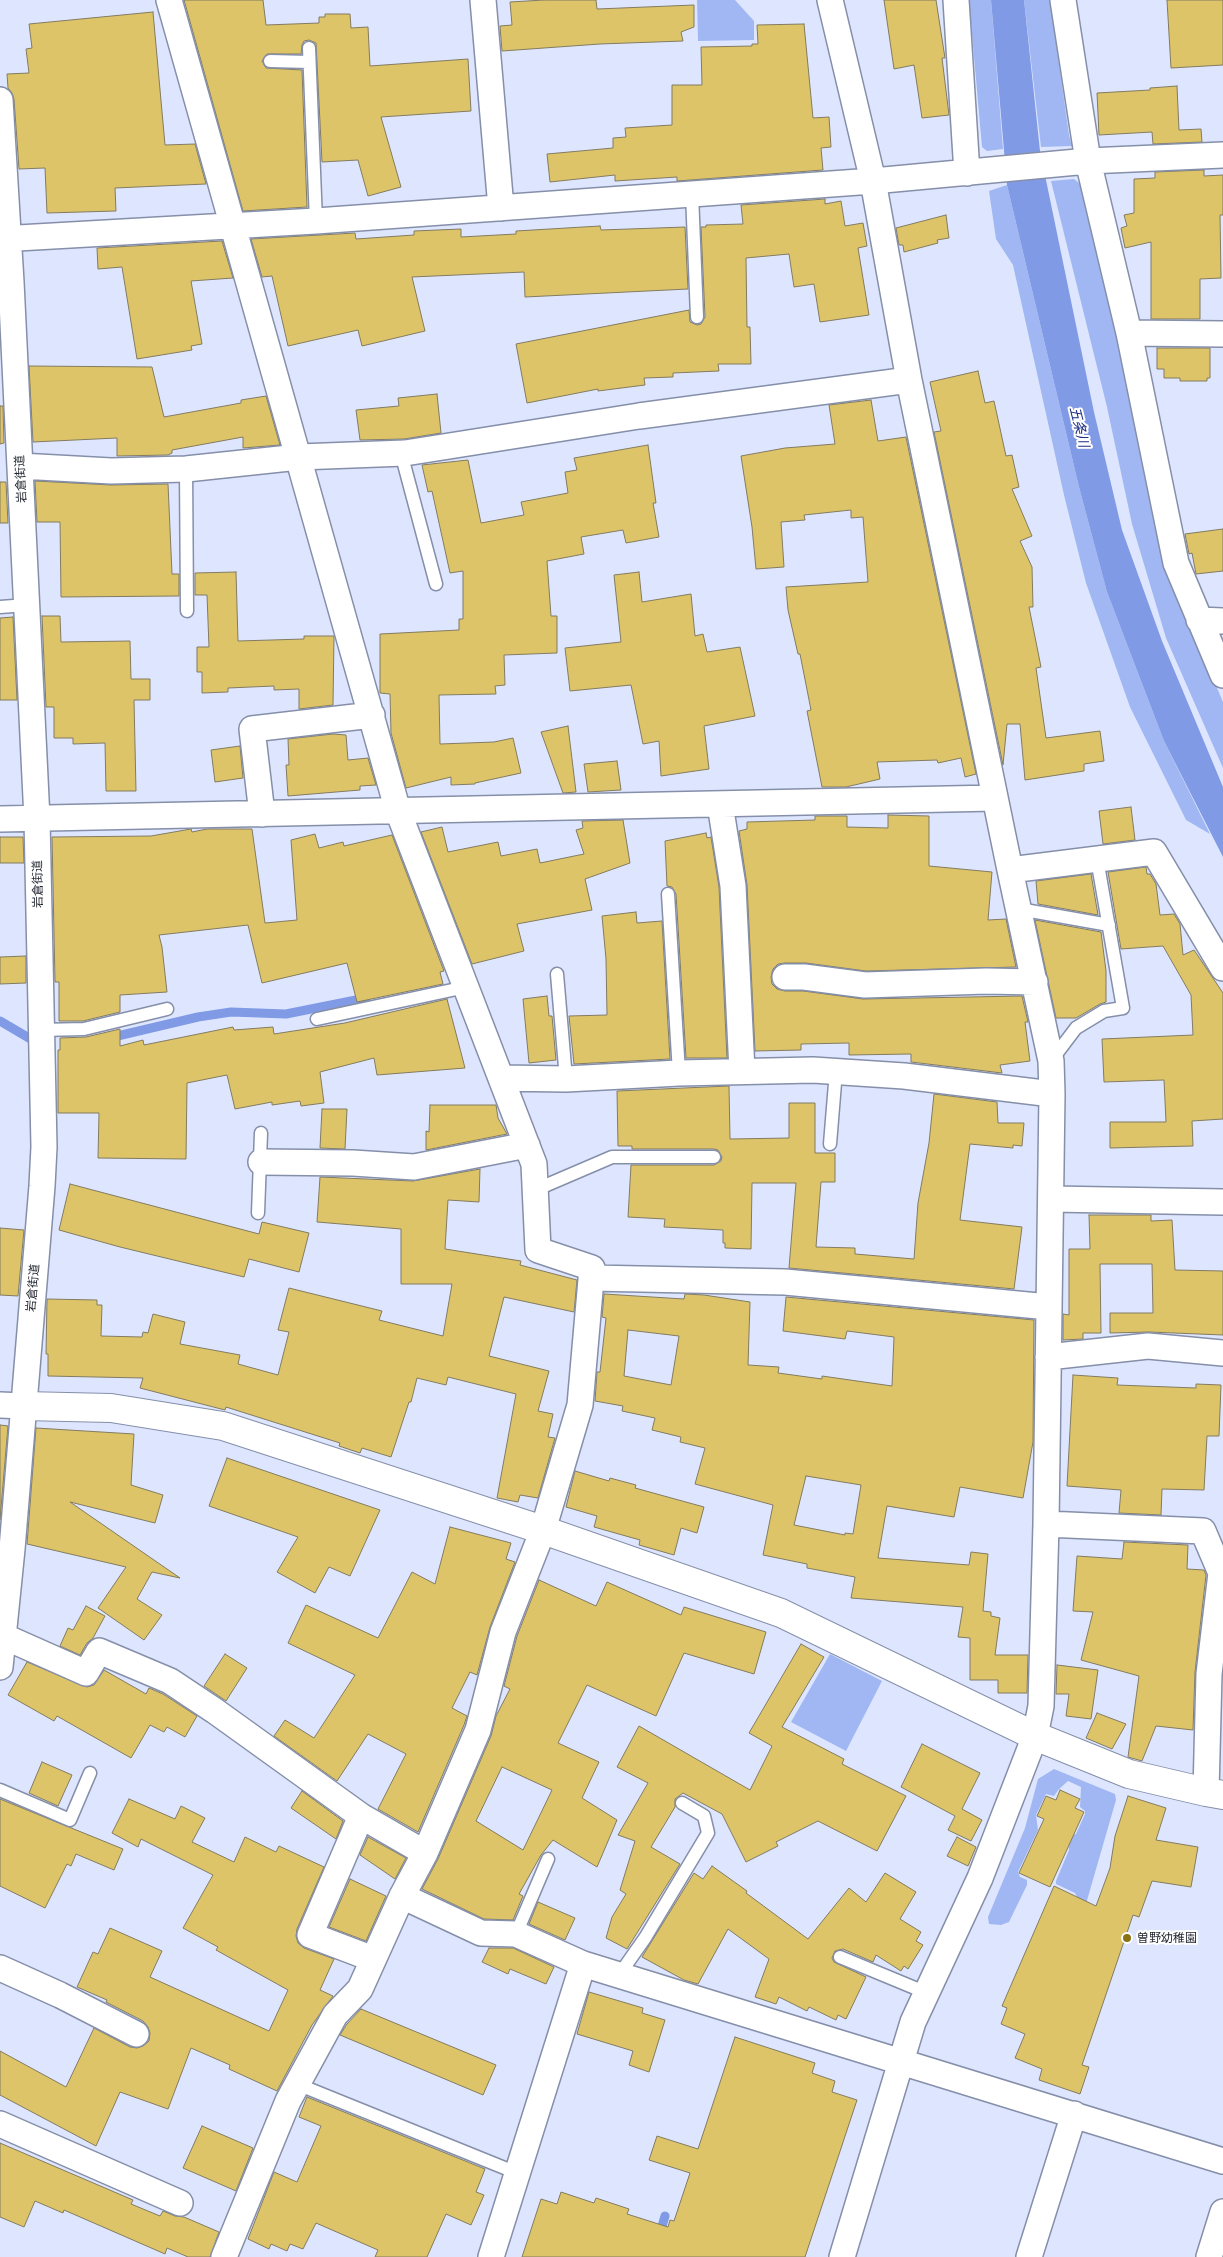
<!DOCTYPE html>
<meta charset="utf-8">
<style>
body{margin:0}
canvas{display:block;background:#dde6fe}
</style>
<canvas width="1223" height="2257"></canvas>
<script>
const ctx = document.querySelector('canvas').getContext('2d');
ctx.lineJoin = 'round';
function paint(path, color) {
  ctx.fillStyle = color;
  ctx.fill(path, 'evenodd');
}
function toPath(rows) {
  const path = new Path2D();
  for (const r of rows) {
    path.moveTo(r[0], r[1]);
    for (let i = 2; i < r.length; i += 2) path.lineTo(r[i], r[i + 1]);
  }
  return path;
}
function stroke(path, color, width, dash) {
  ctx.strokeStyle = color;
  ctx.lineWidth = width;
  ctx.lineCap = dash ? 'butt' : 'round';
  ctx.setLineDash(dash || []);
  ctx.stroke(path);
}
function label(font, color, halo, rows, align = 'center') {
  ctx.font = font + ' "Crimson Pro","Noto Sans JP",serif';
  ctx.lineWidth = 4;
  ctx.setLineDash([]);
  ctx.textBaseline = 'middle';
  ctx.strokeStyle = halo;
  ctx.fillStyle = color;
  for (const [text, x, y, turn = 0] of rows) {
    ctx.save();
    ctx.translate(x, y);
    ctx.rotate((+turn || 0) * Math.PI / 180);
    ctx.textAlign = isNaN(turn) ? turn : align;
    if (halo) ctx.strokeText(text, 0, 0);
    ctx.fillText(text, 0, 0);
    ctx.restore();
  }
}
paint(toPath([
 [697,0,735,0,754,21,754,40,698,41],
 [969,0,991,0,1003,149,987,151,982,147],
 [1024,0,1050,0,1069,135,1072,146,1041,147],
 [1074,179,1083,186,1119,331,1154,508,1155,527,1163,560,1223,702,1223,768,1166,638,1132,524,1107,407,1051,181],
 [1007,185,1079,487,1107,592,1164,741,1210,834,1186,820,1130,707,1086,583,1064,495,1013,265,996,239,989,191],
 [830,1654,882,1681,846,1751,791,1722],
 [1054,1769,1115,1794,1116,1800,1077,1935,1077,1897,1075,1893,1056,1884,1056,1881,1069,1850,1068,1836,1076,1834,1085,1814,1085,1811,1080,1807,1081,1787,1068,1781,1059,1789,1054,1796,1046,1794,1036,1815,1038,1830,1018,1872,1020,1877,1027,1880,1027,1885,1009,1922,1001,1925,989,1924,988,1917,1025,1828,1038,1779]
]), '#a1b7f3');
paint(toPath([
 [991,0,1024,0,1040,151,1094,412,1122,530,1162,641,1223,787,1223,857,1164,741,1107,592,1079,487,1007,185]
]), '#809ae5');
stroke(toPath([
 [0,1021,29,1038],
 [109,1038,198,1017,231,1012,286,1014,366,998],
 [653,2257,665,2216]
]), '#809ae5', 9);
const building = toPath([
 [184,0,263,0,266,25,319,23,319,17,325,17,325,14,350,14,351,28,368,27,370,66,468,59,471,111,381,117,401,187,368,196,358,160,322,162,316,43,309,40,304,41,302,45,301,54,267,54,262,61,266,68,302,70,307,207,243,211,184,0],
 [544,0,596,0,597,9,694,5,694,27,681,32,683,41,600,44,502,51,500,26,512,25,510,2,544,0],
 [884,0,936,0,945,58,942,58,949,115,922,118,914,65,894,69,884,0],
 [1167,0,1223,0,1223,65,1171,68,1167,0],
 [153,12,165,145,195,144,206,184,115,188,116,211,47,213,45,168,19,169,14,99,12,93,8,88,7,74,29,73,26,49,32,48,29,24,153,12],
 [804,24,813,118,829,117,831,147,821,148,823,170,677,181,677,177,615,181,615,175,550,182,547,154,613,148,613,138,626,137,625,128,672,125,672,85,702,85,701,47,752,46,752,44,758,44,757,25,804,24],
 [1177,86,1179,130,1201,129,1202,142,1153,144,1152,132,1099,135,1097,93,1150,90,1150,88,1177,86],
 [1204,170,1204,176,1223,175,1223,215,1220,215,1221,278,1200,279,1200,319,1151,319,1151,242,1125,248,1121,228,1127,226,1124,215,1134,213,1134,179,1155,178,1155,172,1204,170],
 [825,199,825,204,841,201,845,226,863,223,867,246,858,248,869,315,820,322,814,284,794,287,789,254,746,258,747,327,750,327,751,364,718,364,719,371,673,373,673,377,644,378,645,385,598,391,598,389,527,403,516,344,689,310,690,322,697,325,701,324,705,317,701,227,706,227,706,225,743,224,741,205,825,199],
 [946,215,949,238,937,240,938,243,904,252,903,245,899,245,896,228,946,215],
 [600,226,601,230,685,227,688,289,525,297,524,272,412,277,425,331,362,346,358,330,288,346,272,276,262,277,251,239,355,233,356,239,414,235,414,231,461,229,461,237,516,234,516,231,600,226],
 [222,241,233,278,191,281,202,344,191,346,192,350,137,359,122,267,98,269,97,248,222,241],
 [1157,348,1210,348,1210,378,1207,378,1207,381,1180,381,1180,378,1164,378,1164,369,1157,369,1157,348],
 [29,366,152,367,164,417,241,403,241,400,266,396,280,445,243,448,243,437,172,450,172,453,168,455,117,456,117,438,33,442,29,366],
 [978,371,985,403,994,401,1006,456,1012,455,1019,487,1012,489,1032,536,1020,541,1032,567,1033,607,1029,607,1041,667,1036,668,1046,738,1100,731,1104,761,1084,764,1084,771,1025,780,1020,724,1007,724,1003,765,934,432,941,431,930,382,978,371],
 [437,394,441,433,404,439,360,440,356,410,399,406,398,398,437,394],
 [871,400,878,441,906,437,976,774,965,777,961,758,938,763,937,760,877,762,880,779,846,787,822,787,807,711,811,710,800,654,798,654,788,610,786,587,868,582,863,517,851,518,851,510,804,515,805,520,781,522,784,567,756,569,752,527,741,456,785,448,835,444,829,405,871,400],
 [0,406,3,406,4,443,0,444,0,406],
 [648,445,656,503,653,503,659,537,626,543,623,530,581,537,584,554,547,561,551,616,557,616,557,653,504,655,505,685,495,686,496,694,439,695,440,744,494,742,513,738,521,773,475,783,475,784,451,785,451,777,406,788,391,733,390,694,380,693,380,634,459,630,459,619,463,619,463,571,450,573,432,491,428,492,422,465,468,460,481,523,524,515,521,502,568,493,565,472,577,470,574,458,648,445],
 [35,481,111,485,168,484,172,574,179,574,179,596,61,597,60,522,37,522,35,481],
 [0,482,6,482,8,523,0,523,0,482],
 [1223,529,1223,571,1196,574,1192,553,1189,554,1185,534,1223,529],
 [236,572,238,641,304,639,304,636,334,636,333,705,299,709,299,689,274,690,274,686,228,688,228,692,202,693,202,672,197,672,197,647,209,647,207,595,195,595,195,573,236,572],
 [639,572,642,602,691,594,695,636,703,634,707,652,740,647,755,716,704,726,709,769,661,776,659,741,643,744,631,685,570,691,565,648,621,642,614,575,639,572],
 [42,616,60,616,61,642,130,641,131,679,150,679,150,700,134,700,136,791,106,791,105,743,73,744,73,738,54,738,54,707,46,707,42,616],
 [13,617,17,700,0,700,0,618,13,617],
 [568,726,576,792,563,793,541,732,568,726],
 [333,734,346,735,348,760,368,758,376,785,360,786,360,790,288,796,286,765,289,765,288,739,333,734],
 [240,746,243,778,215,782,211,750,240,746],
 [617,761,621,790,588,792,584,764,617,761],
 [1131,807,1135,840,1103,844,1099,811,1131,807],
 [888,815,929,816,929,866,992,872,988,920,1006,919,1016,967,866,971,806,963,785,963,778,964,773,969,771,977,772,984,777,989,785,991,803,991,863,999,1022,996,1028,1022,1025,1022,1030,1061,1000,1065,1002,1073,911,1062,911,1054,849,1055,849,1043,801,1044,801,1050,755,1051,747,885,739,831,747,829,747,822,815,820,815,816,847,816,847,827,888,828,888,815],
 [623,820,630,863,585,879,592,910,517,924,524,951,472,964,421,832,442,827,448,852,498,842,501,856,537,849,540,863,584,854,576,830,583,828,582,821,623,820],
 [191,829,192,832,207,829,252,829,265,923,297,920,291,840,315,834,319,848,343,842,344,846,392,835,444,971,440,972,443,984,357,1002,347,963,262,983,248,925,159,935,162,947,167,992,120,995,120,1012,83,1021,59,1021,59,982,55,982,52,837,151,836,191,829],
 [706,833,707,838,711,837,719,887,727,1058,686,1058,676,894,672,887,667,886,665,841,706,833],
 [0,837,23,837,24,863,0,863,0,837],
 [1146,867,1147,874,1150,874,1156,884,1160,915,1174,914,1180,924,1183,955,1194,950,1223,993,1223,1119,1192,1121,1193,1146,1110,1148,1110,1122,1166,1122,1164,1080,1104,1082,1102,1039,1193,1035,1191,995,1163,946,1121,949,1108,872,1146,867],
 [1091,874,1098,915,1038,904,1036,881,1091,874],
 [636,912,637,923,662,921,670,1059,574,1064,569,1016,607,1015,606,959,602,916,636,912],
 [1035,920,1101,932,1106,971,1106,1002,1100,1004,1076,1018,1056,1018,1035,920],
 [26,956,26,983,0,984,0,957,26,956],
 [547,996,549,1016,552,1016,556,1060,529,1063,523,999,547,996],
 [447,999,465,1068,377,1075,374,1058,320,1072,324,1103,301,1106,300,1101,272,1105,272,1102,235,1109,227,1075,187,1083,186,1159,98,1158,99,1113,58,1113,58,1050,60,1050,60,1038,86,1037,120,1029,120,1046,143,1040,144,1045,233,1027,234,1030,273,1027,274,1034,345,1023,447,999],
 [729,1086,730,1139,789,1138,789,1103,815,1103,815,1153,835,1153,835,1182,821,1182,816,1247,855,1248,855,1254,914,1259,918,1203,929,1143,934,1094,997,1102,998,1123,1024,1123,1022,1146,1013,1145,1013,1148,970,1144,960,1220,1022,1227,1014,1289,789,1268,796,1183,752,1183,751,1249,725,1248,725,1243,723,1243,723,1230,664,1227,665,1219,628,1217,631,1165,714,1165,721,1161,722,1157,718,1150,714,1149,632,1149,632,1146,618,1146,617,1091,729,1086],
 [430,1105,496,1105,498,1118,507,1134,426,1150,426,1131,429,1132,430,1105],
 [322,1109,347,1109,345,1149,320,1148,322,1109],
 [480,1169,479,1202,448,1200,445,1249,521,1261,520,1265,577,1280,574,1312,504,1297,489,1356,549,1371,538,1411,553,1414,548,1437,555,1438,538,1498,520,1495,518,1502,497,1498,516,1394,448,1377,446,1385,417,1378,411,1402,409,1402,391,1457,362,1448,360,1453,339,1446,340,1443,226,1407,225,1410,140,1388,143,1378,48,1376,48,1354,46,1354,47,1299,97,1300,97,1305,102,1305,101,1336,142,1337,143,1332,148,1333,153,1314,185,1322,180,1344,240,1355,238,1364,278,1375,289,1332,278,1330,289,1288,382,1311,379,1320,443,1336,452,1284,401,1284,401,1229,317,1222,320,1177,413,1181,480,1169],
 [70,1184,259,1234,262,1222,309,1233,299,1272,249,1259,244,1277,120,1247,59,1230,70,1184],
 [1089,1215,1151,1215,1151,1221,1172,1220,1175,1270,1223,1271,1223,1335,1149,1332,1110,1333,1110,1313,1153,1313,1152,1264,1100,1264,1101,1333,1083,1333,1083,1339,1063,1340,1063,1314,1069,1315,1069,1249,1090,1249,1089,1215],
 [0,1228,24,1230,18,1296,0,1295,0,1228],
 [604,1294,684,1299,685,1294,704,1295,750,1302,748,1365,779,1367,778,1373,822,1379,822,1376,892,1386,894,1337,847,1331,845,1339,783,1331,786,1297,1034,1320,1033,1442,1023,1498,960,1487,954,1517,887,1506,878,1558,969,1565,971,1552,988,1554,983,1611,991,1612,991,1616,1000,1618,995,1655,1028,1655,1027,1693,998,1693,998,1680,970,1680,970,1638,958,1637,963,1607,851,1598,855,1577,807,1568,807,1564,763,1555,773,1505,695,1484,705,1448,680,1442,681,1437,652,1430,655,1418,622,1411,623,1406,595,1401,597,1372,600,1372,606,1318,602,1317,604,1294],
 [628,1330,679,1336,671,1385,624,1376,628,1330],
 [806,1476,861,1485,853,1534,845,1533,845,1535,794,1525,806,1476],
 [1073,1375,1118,1378,1117,1385,1196,1388,1196,1384,1221,1385,1219,1436,1207,1436,1204,1490,1162,1489,1161,1515,1119,1513,1121,1490,1067,1486,1073,1375],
 [0,1425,8,1426,0,1520,0,1425],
 [36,1428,134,1434,131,1485,163,1495,155,1523,70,1502,180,1578,152,1572,137,1599,162,1615,144,1640,98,1608,126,1567,27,1544,36,1428],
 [227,1458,380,1510,350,1576,329,1567,315,1593,277,1572,298,1537,209,1506,227,1458],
 [575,1471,609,1481,610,1478,636,1485,635,1488,704,1507,697,1533,681,1528,674,1555,639,1545,640,1540,594,1527,597,1516,566,1507,575,1471],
 [450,1527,511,1543,506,1559,515,1562,490,1627,477,1675,470,1672,452,1708,467,1716,464,1725,418,1832,378,1809,406,1754,368,1734,337,1781,274,1736,285,1720,314,1738,355,1675,288,1643,306,1605,378,1638,412,1572,435,1584,450,1527],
 [1124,1542,1188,1545,1187,1569,1204,1570,1206,1575,1195,1672,1193,1730,1156,1726,1142,1761,1128,1757,1139,1676,1081,1660,1093,1612,1073,1611,1077,1556,1122,1559,1124,1542],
 [539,1580,596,1606,607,1582,681,1615,684,1607,766,1632,754,1674,684,1653,656,1716,587,1685,558,1743,599,1762,582,1798,617,1820,597,1867,553,1840,541,1855,519,1894,523,1896,513,1920,484,1919,422,1889,438,1859,491,1736,496,1716,510,1689,504,1686,517,1636,539,1580],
 [502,1767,552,1790,523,1850,476,1821,502,1767],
 [86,1606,105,1616,93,1638,87,1643,80,1655,60,1646,68,1628,73,1630,86,1606],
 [801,1644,824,1657,782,1727,844,1759,842,1764,906,1796,877,1851,818,1821,776,1842,778,1846,746,1862,722,1814,683,1793,675,1799,675,1807,651,1847,680,1864,627,1949,606,1938,612,1917,626,1894,620,1890,635,1841,618,1835,648,1783,617,1767,639,1726,750,1790,772,1746,749,1733,801,1644],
 [225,1654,247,1668,226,1701,204,1686,225,1654],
 [27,1662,87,1687,94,1685,104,1670,146,1694,149,1688,163,1694,197,1716,185,1737,167,1727,164,1732,150,1725,131,1758,57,1716,54,1721,8,1695,27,1662],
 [1057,1665,1098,1670,1091,1719,1066,1716,1069,1694,1056,1694,1057,1665],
 [1097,1713,1126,1724,1112,1749,1086,1738,1097,1713],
 [922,1744,980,1773,962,1809,982,1820,971,1841,948,1830,955,1816,901,1787,922,1744],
 [42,1762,72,1775,58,1806,29,1793,42,1762],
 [1060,1790,1080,1799,1075,1808,1084,1812,1050,1887,1019,1873,1044,1819,1037,1816,1046,1796,1056,1800,1060,1790],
 [302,1791,343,1821,336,1839,291,1808,302,1791],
 [1128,1796,1166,1808,1156,1840,1198,1847,1191,1887,1152,1881,1139,1917,1133,1915,1082,2065,1089,2067,1080,2094,1039,2080,1042,2069,1015,2058,1025,2034,1001,2024,1007,2008,1002,2006,1054,1886,1096,1906,1110,1868,1115,1836,1128,1796],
 [0,1799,123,1849,114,1870,76,1854,71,1866,67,1864,45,1908,0,1886,0,1799],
 [129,1799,175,1819,181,1806,205,1818,192,1842,234,1862,245,1837,276,1852,279,1846,324,1867,297,1929,296,1936,298,1943,304,1948,334,1959,320,1990,333,1996,312,2025,277,2091,229,2069,230,2065,191,2048,168,2109,120,2092,96,2146,0,2095,0,2051,66,2087,94,2028,130,2047,137,2048,143,2046,149,2041,150,2033,148,2027,143,2021,106,2002,107,2000,77,1987,93,1952,98,1954,110,1928,162,1951,150,1977,269,2031,288,1990,216,1950,218,1947,183,1928,213,1875,141,1839,138,1847,112,1833,129,1799],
 [368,1837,406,1858,395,1879,360,1855,368,1837],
 [957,1837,976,1847,968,1866,947,1856,957,1837],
 [712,1866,747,1891,746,1893,808,1939,849,1888,866,1902,885,1873,916,1892,900,1919,921,1932,916,1941,923,1945,908,1969,904,1966,901,1971,876,1955,873,1962,843,1949,835,1951,832,1958,834,1962,866,1977,846,2019,838,2015,836,2020,809,2007,807,2011,779,1997,776,2004,755,1997,769,1959,728,1929,698,1984,684,1980,642,1957,694,1873,703,1879,712,1866],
 [350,1879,386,1896,366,1941,329,1927,350,1879],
 [538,1902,575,1918,565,1940,529,1924,538,1902],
 [489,1948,513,1948,554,1967,546,1984,510,1969,508,1974,482,1962,489,1948],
 [589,1992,643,2008,642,2013,665,2020,649,2072,629,2065,633,2051,577,2034,589,1992],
 [361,2009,496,2065,483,2095,340,2035,347,2024,361,2009],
 [735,2037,815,2063,812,2073,835,2081,832,2092,857,2100,805,2257,522,2257,541,2199,557,2204,561,2192,594,2203,596,2198,629,2209,627,2214,668,2227,670,2220,674,2221,690,2173,649,2160,657,2136,698,2149,735,2037],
 [307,2097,485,2169,476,2192,484,2195,471,2225,446,2214,427,2257,375,2257,378,2250,316,2223,303,2249,290,2244,287,2251,271,2244,269,2249,248,2239,274,2172,297,2182,321,2126,299,2117,307,2097],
 [202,2126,253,2148,236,2191,183,2168,202,2126],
 [0,2143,133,2200,131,2204,160,2216,163,2211,175,2216,184,2217,219,2232,210,2257,188,2257,167,2248,165,2254,64,2210,63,2213,35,2201,24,2227,0,2217,0,2143]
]);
paint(building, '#ddc469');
stroke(building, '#837b60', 1);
const service = toPath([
 [309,48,316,221],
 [270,61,309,62],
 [692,194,697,317],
 [401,453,436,584],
 [186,469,187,611],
 [0,607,27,605],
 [668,894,679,1073],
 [1019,909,1109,925],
 [557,974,566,1079],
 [317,1019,466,987],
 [41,1030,84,1029,167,1009],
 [1051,1061,1076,1028,1104,1011,1123,1008,1097,859],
 [830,1144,836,1071],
 [535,1190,612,1157,714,1157],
 [258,1213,261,1133],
 [0,1790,70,1820,90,1773],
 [516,1934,548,1859],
 [840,1957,927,1993],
 [619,1975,645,1938,708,1833,704,1816,682,1803],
 [297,2084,517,2173]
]);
const minor = toPath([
 [169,0,398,811,534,1164,538,1250,592,1268,580,1405,543,1530,503,1632,478,1730,425,1853,402,1896,360,1989,335,2015,288,2101,224,2257],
 [483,0,501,208],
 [830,0,873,181,909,380,1010,870,1051,1061,1052,1094,1046,1524,1041,1706,1035,1736,980,1878,913,2022,842,2257],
 [956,0,967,173],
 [1063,0,1088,161,1129,333,1176,563,1223,675],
 [0,100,11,282,37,819,44,1147,42,1186,12,1549,0,1667],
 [0,239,316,221,873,181,1088,161,1223,155],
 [1129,333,1223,334],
 [20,466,111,471,186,469,299,457,405,453,639,416,909,380],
 [1199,620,1223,621],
 [720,804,733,886,742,1071],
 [262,814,252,729,372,715],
 [0,819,995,798],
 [1010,870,1154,852,1223,968],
 [785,977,804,977,865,985,986,981,1035,982],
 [501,1078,566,1079,679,1073,813,1070,904,1076,1052,1094],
 [261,1162,353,1163,414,1167,527,1145],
 [1051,1199,1223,1202],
 [592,1278,785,1282,1049,1307],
 [1048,1357,1148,1346,1223,1353],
 [0,1405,23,1406],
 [1046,1524,1203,1531,1221,1573,1209,1674,1206,1792],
 [5,1637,86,1673,99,1651,170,1681,215,1711,361,1816,425,1853],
 [361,1816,310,1935,373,1959],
 [402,1896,481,1933,516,1934,583,1964],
 [0,1968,60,1995,136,2034],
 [0,2124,180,2203],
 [491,2257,583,1964,1223,2161],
 [1029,2257,1074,2114],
 [1209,2257,1223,2212]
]);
const tertiary = toPath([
 [23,1406,111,1408,223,1426,543,1530,781,1613,1035,1736,1129,1774,1206,1792,1223,1795]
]);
stroke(service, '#858fa9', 15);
stroke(minor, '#858fa9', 28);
stroke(tertiary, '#858fa9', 30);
stroke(service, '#fff', 12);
stroke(minor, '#fff', 25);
stroke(tertiary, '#fff', 28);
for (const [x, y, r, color] of [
 [1127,1938,5,"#887214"]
]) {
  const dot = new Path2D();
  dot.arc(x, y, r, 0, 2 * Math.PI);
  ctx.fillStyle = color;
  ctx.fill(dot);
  stroke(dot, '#fff', 2);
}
label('12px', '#1f232d', '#fff', [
 ["岩倉街道",21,479,-93],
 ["岩倉街道",38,884,-91],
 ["岩倉街道",33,1288,-85]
]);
label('12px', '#1f232d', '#fff', [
 ["曽野幼稚園",1137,1938]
], 'left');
label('italic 14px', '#1d2e84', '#fff', [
 ["五条川",1079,427,76]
]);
</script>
